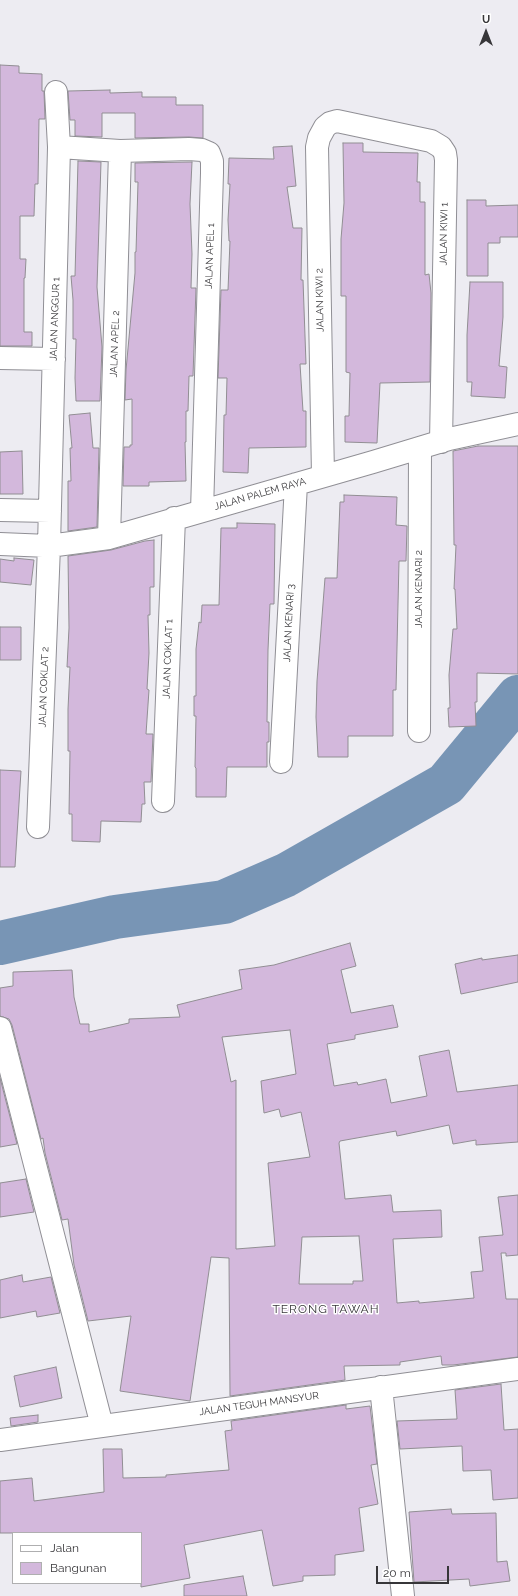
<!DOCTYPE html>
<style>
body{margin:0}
#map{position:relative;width:518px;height:1596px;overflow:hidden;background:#edecf2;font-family:Raleway,sans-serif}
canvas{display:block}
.legend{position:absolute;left:12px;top:1532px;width:130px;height:52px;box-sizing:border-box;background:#fff;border:1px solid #afafb0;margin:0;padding:5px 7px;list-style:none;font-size:12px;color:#373639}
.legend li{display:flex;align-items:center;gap:8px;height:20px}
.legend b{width:20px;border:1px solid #afafb0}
.north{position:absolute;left:466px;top:12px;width:40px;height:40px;-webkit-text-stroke:3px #fff;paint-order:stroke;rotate:0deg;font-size:11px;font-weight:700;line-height:16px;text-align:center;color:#373639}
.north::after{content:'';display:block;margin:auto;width:14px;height:18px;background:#373639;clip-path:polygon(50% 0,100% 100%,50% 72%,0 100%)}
.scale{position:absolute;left:376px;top:1566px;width:73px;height:18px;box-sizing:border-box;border:2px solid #373639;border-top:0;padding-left:5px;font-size:12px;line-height:14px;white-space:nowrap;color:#373639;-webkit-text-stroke:3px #fff;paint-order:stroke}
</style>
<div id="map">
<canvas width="518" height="1596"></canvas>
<ul class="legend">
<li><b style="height:5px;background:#fff"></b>Jalan</li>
<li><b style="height:11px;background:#d3b8dc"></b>Bangunan</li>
</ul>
<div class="north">U</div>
<div class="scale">20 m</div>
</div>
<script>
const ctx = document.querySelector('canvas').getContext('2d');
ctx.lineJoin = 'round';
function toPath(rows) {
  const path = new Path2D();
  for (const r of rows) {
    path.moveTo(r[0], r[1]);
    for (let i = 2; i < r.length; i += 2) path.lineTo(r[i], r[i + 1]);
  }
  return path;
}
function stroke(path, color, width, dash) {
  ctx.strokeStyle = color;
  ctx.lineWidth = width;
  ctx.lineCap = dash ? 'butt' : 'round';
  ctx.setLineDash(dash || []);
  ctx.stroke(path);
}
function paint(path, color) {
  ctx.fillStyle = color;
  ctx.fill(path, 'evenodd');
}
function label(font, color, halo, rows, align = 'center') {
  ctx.font = font + ' Raleway,sans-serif';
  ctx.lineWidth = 3;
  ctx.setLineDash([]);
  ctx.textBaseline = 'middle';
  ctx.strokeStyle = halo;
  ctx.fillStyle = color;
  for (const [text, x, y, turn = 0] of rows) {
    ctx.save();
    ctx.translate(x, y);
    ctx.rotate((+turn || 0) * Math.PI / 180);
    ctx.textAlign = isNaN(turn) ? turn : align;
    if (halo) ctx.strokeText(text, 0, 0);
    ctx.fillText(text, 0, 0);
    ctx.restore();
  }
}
stroke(toPath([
 [0,943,115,917,224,902,286,875,446,784,518,697]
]), '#7895b5', 44);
const building = toPath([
 [0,65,19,66,19,73,42,74,42,91,44,91,45,119,39,119,38,184,35,184,34,216,20,216,20,259,26,259,25,278,24,278,24,332,32,332,32,346,0,346,0,65],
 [110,90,110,93,142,92,142,97,176,97,176,105,203,105,203,138,189,137,135,138,135,113,102,113,102,137,75,136,75,120,70,120,68,91,110,90],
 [343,143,363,143,363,152,418,153,417,182,420,182,420,202,425,202,425,275,429,274,431,293,430,382,380,383,377,443,345,442,345,416,349,416,350,373,346,372,346,296,341,296,341,239,344,203,343,143],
 [292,146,296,186,287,187,293,228,302,228,301,280,303,280,306,364,300,364,303,411,306,411,306,447,249,448,248,473,223,472,224,415,226,415,227,378,218,378,221,290,228,290,230,241,229,241,228,220,230,184,228,184,229,158,274,159,273,147,292,146],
 [78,161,101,162,97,287,102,347,100,401,76,401,75,378,76,339,73,339,73,300,71,276,75,276,78,161],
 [192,162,190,204,192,254,191,288,196,288,193,376,189,376,188,411,186,411,186,442,185,442,186,481,149,482,149,486,123,486,124,447,130,447,130,445,132,445,132,399,125,400,126,370,135,273,135,252,136,252,138,182,135,182,135,163,192,162],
 [467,200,486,200,486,206,518,205,518,237,500,237,500,243,488,243,488,276,467,276,467,200],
 [470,282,503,282,503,317,499,366,507,367,505,398,471,396,472,382,467,382,467,335,470,282],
 [90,413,93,448,99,448,97,527,68,531,68,481,71,481,70,448,72,448,69,415,90,413],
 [478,446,518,446,518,674,477,673,477,702,475,702,476,726,449,727,448,708,450,708,449,675,453,629,457,629,455,589,454,589,456,545,454,545,453,451,478,446],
 [22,451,23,494,0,494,0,452,22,451],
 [344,495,397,497,396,525,407,526,406,561,399,561,396,690,393,690,393,736,348,736,348,757,318,757,316,717,317,681,325,578,337,578,340,502,344,502,344,495],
 [237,523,275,524,274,604,270,604,268,650,267,722,269,722,269,742,267,742,267,767,227,767,226,797,196,797,196,768,195,767,196,716,194,716,194,696,196,696,196,649,199,622,201,623,202,605,219,605,221,528,237,528,237,523],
 [154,540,154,587,150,587,150,615,148,615,149,653,147,689,149,690,146,734,153,734,151,782,144,782,145,804,142,804,141,822,101,821,100,842,72,841,72,814,69,814,70,751,68,751,68,709,70,667,67,667,69,628,68,556,111,550,145,541,154,540],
 [14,558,34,560,31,585,0,582,0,559,14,561,14,558],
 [0,627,21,627,21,660,0,660,0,627],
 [0,770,21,771,15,867,0,867,0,770],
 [350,943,356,966,341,970,351,1013,393,1005,398,1027,355,1035,355,1039,327,1044,334,1086,357,1082,358,1085,386,1079,391,1103,427,1096,419,1056,449,1050,457,1092,518,1085,518,1142,476,1145,476,1140,453,1144,449,1125,397,1136,396,1131,340,1141,339,1143,345,1199,391,1195,393,1212,441,1210,442,1237,393,1239,397,1303,419,1301,419,1303,474,1298,471,1272,483,1271,479,1237,503,1235,498,1197,518,1195,518,1255,506,1256,506,1253,501,1253,506,1299,518,1299,518,1357,453,1365,442,1365,441,1356,400,1362,400,1365,344,1366,345,1380,230,1396,229,1258,211,1257,190,1401,120,1391,131,1316,88,1321,74,1265,68,1219,62,1220,45,1153,43,1138,41,1139,12,1025,9,1019,0,1016,0,988,13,986,13,972,72,970,74,997,80,1024,89,1024,89,1032,129,1023,129,1019,180,1017,177,1005,242,989,239,970,274,965,350,943],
 [290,1030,296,1074,261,1081,264,1113,279,1109,281,1117,301,1112,310,1157,268,1163,275,1246,236,1249,236,1080,231,1082,222,1037,290,1030],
 [359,1236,363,1281,353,1281,353,1284,299,1284,302,1237,359,1236],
 [518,955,518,982,461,994,455,964,482,958,482,960,518,955],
 [0,1078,17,1144,0,1147,0,1078],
 [26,1179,34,1212,0,1217,0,1183,26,1179],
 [22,1275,23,1282,51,1277,60,1313,37,1317,36,1311,0,1318,0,1280,22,1275],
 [56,1367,62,1398,20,1407,14,1376,56,1367],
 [501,1384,504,1430,518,1429,518,1498,493,1500,491,1470,463,1471,462,1446,400,1449,397,1421,457,1419,455,1390,501,1384],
 [346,1405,346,1409,370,1406,377,1464,371,1465,378,1504,359,1508,364,1551,335,1555,335,1575,303,1576,303,1581,273,1586,262,1530,184,1545,190,1578,141,1587,141,1533,0,1533,0,1481,32,1478,34,1501,104,1492,103,1449,122,1449,123,1478,166,1477,166,1475,229,1470,225,1431,232,1430,231,1421,346,1405],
 [38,1415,38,1422,11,1426,10,1418,38,1415],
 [451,1509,452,1514,496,1513,497,1562,507,1561,510,1581,470,1586,469,1579,414,1582,409,1512,451,1509],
 [243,1576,247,1596,184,1596,184,1585,243,1576]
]);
paint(building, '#d3b8dc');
stroke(building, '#918e93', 1);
const street = toPath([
 [59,147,120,151,189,149,202,150,209,153,212,161,212,173,202,511],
 [0,358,54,359],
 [323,476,317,147,319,138,325,127,330,123,337,121,431,141,441,147,445,153,446,160,441,442],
 [0,510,50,511],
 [109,538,120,151],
 [0,544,49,546,109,538,373,462,449,439,518,424],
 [419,731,420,448],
 [281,762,296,484],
 [163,801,174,518],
 [38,827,49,546,59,147,56,92],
 [0,1028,102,1426],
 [381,1387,403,1596],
 [0,1440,518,1369]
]);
stroke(street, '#908f95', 24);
stroke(street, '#fff', 22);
label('10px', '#373639', '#fff', [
 ["JALAN KIWI 1",444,234,-89],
 ["JALAN APEL 1",210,256,-88],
 ["JALAN KIWI 2",320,300,-91],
 ["JALAN ANGGUR 1",55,319,-88],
 ["JALAN APEL 2",115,344,-88],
 ["JALAN PALEM RAYA",260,494,-16],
 ["JALAN KENARI 2",419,589,-90],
 ["JALAN KENARI 3",289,623,-87],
 ["JALAN COKLAT 1",168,659,-88],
 ["JALAN COKLAT 2",44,687,-88],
 ["JALAN TEGUH MANSYUR",259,1404,-8]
]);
ctx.letterSpacing = '1px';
label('12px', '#373639', '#fff', [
 ["TERONG TAWAH",326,1309]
]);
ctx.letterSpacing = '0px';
</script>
